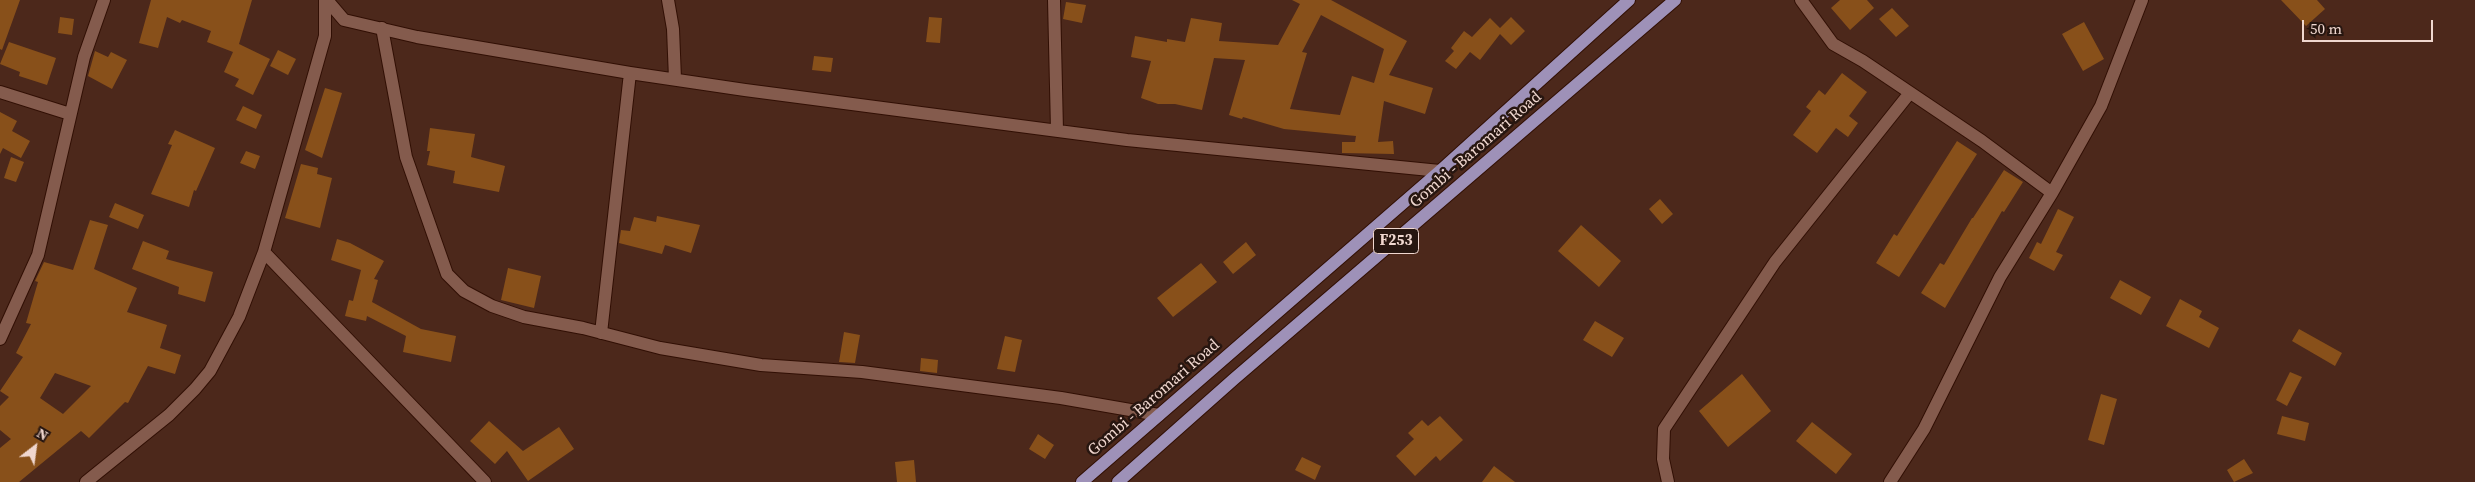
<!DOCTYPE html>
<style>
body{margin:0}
#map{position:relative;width:2475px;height:482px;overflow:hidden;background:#4c281b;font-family:"Source Serif 4",serif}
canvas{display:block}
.north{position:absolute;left:10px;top:422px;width:50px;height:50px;-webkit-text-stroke:4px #271610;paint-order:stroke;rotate:30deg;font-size:14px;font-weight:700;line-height:20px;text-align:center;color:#f0d7cf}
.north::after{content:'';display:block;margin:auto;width:18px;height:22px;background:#f0d7cf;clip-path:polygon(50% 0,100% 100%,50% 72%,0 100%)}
.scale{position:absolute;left:2302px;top:20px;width:131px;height:22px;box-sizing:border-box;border:2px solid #f0d7cf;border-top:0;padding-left:6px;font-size:15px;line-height:18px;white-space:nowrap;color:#f0d7cf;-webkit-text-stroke:4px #271610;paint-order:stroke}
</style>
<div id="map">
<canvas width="2475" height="482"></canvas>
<div class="north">N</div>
<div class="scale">50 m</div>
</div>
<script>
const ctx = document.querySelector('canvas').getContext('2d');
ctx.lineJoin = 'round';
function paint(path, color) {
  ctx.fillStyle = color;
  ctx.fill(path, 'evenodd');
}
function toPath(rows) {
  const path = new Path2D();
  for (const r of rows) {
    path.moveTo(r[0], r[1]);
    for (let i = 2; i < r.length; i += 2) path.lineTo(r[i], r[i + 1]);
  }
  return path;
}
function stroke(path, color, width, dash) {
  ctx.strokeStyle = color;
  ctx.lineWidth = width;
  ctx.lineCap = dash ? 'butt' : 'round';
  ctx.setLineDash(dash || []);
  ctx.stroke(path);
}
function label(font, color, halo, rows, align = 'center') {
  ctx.font = font + ' "Source Serif 4",serif';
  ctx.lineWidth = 5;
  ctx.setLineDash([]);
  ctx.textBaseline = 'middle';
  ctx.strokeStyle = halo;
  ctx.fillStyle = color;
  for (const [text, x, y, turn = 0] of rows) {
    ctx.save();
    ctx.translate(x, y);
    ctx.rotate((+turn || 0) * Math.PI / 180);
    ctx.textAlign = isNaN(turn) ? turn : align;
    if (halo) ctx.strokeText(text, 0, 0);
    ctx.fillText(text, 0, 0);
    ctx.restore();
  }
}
paint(toPath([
 [0,0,20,0,2,50,0,49],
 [151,0,252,0,239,44,270,59,253,95,235,86,239,79,224,72,233,52,207,42,211,31,182,20,180,23,167,17,158,48,139,43],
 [1292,0,1331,0,1407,41,1389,75,1433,88,1425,114,1384,101,1378,142,1393,141,1394,154,1342,153,1342,142,1355,142,1356,136,1284,129,1243,117,1242,119,1229,115,1245,60,1214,58,1202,110,1175,104,1158,104,1141,98,1151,61,1131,57,1135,36,1167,42,1167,39,1185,42,1191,18,1222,23,1219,41,1278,45,1300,4],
 [1321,15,1384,49,1374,83,1352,76,1340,115,1290,109,1307,53,1302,52],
 [1840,0,1867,0,1874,8,1850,30,1831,8],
 [2281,0,2317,0,2325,9,2306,26],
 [1066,2,1086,5,1082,23,1063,19],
 [1892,8,1909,26,1896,37,1879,19],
 [60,17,74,19,72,35,58,33],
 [929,17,942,18,940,43,926,42],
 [1511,17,1525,31,1511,45,1500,34,1480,60,1470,52,1456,69,1445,61,1454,51,1451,48,1464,31,1472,37,1490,18,1500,28],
 [2084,22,2104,59,2083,71,2062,34],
 [9,42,56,58,47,85,19,76,20,72,0,64],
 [278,50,296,59,288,75,270,66],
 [95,51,108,57,111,52,127,60,112,89,88,76],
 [814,56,833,58,831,72,812,70],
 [1842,73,1867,92,1849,116,1858,123,1848,137,1836,128,1817,153,1793,135,1811,111,1806,107,1819,90,1825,95],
 [325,88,342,93,322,158,305,150],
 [243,106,262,115,256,129,236,120],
 [0,112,17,121,12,131,30,141,21,158,3,148,0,154],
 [430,128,475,134,471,157,505,166,499,192,453,183,455,171,427,165,430,151,427,151],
 [175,130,215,148,196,191,194,190,189,207,151,194,172,145,168,144],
 [1957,141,1977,154,1899,277,1876,263,1894,234,1897,236],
 [246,151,260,156,255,169,240,163],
 [11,157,24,162,16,182,4,178],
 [301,164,318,168,317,174,332,178,320,228,285,218],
 [2004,170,2023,182,2004,212,2002,211,1945,308,1921,293,1940,263,1944,265,1972,218,1973,218],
 [1660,199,1673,214,1662,224,1649,209],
 [115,203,144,215,138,229,109,217],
 [2058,209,2074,217,2056,252,2063,255,2054,271,2029,258,2037,242,2041,244],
 [657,216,700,225,691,253,665,245,662,254,619,243,621,230,630,231,634,217,656,222],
 [90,220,108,225,94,269,137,288,127,312,167,325,160,348,181,355,175,374,148,366,128,403,125,402,89,438,81,431,19,482,0,482,0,448,11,439,0,430,0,406,9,397,0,391,23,357,16,353,31,324,26,323,38,282,35,281,44,262,73,270],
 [55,373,91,386,63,414,40,398],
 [1581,225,1621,261,1599,287,1558,251],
 [337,239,350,243,384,261,374,279,378,280,372,302,421,329,456,336,451,362,403,352,406,336,367,316,366,321,345,316,349,300,353,301,361,270,331,260],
 [143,241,169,251,166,259,213,272,205,302,178,294,179,287,132,269],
 [1246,242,1256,255,1233,274,1223,262],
 [1201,263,1217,282,1173,317,1157,298],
 [508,268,541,276,534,308,501,300],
 [2120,280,2151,297,2141,315,2110,298],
 [2180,299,2202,311,2199,317,2219,328,2209,348,2166,326],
 [1595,321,1624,338,1612,357,1583,340],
 [2299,329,2342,353,2335,366,2292,341],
 [844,332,860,335,855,363,839,362],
 [1005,336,1022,340,1015,372,997,369],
 [921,358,938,360,937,373,920,371],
 [2290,372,2302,377,2287,406,2276,400],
 [1742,374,1771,411,1728,447,1699,411],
 [2101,394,2117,399,2104,445,2088,440],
 [1440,416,1463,440,1440,461,1436,456,1415,476,1396,456,1414,439,1408,433,1422,420,1428,426],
 [2282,416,2309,423,2305,441,2277,434],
 [489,421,523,451,559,427,574,449,528,481,507,451,495,464,470,441],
 [1812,422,1852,454,1836,474,1796,441],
 [1038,434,1054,445,1045,459,1029,449],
 [1302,457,1321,466,1315,480,1295,470],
 [2244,459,2253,473,2234,482,2227,470],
 [914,460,916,482,897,482,895,462],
 [1494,466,1515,482,1482,482]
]), '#88501a');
const minor = toPath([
 [327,0,344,20,417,37,630,73,745,90,1127,140,1440,171],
 [668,0,673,29,675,79],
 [1054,0,1057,130],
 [1801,0,1833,44,1863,61,1982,141,2052,193],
 [382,28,406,157,447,274,464,291,492,306,524,317,583,328,660,348,761,365,862,372,1061,398,1159,415],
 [0,92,70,114],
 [264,252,485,482],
 [601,333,630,73],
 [0,339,38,255,84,57,104,0],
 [86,482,169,415,195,389,210,371,239,317,264,252,325,36,325,0],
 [1668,482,1663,459,1664,429,1775,262,1909,94],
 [1890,482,1924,429,2000,277,2052,193,2101,106,2142,0]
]);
const major = toPath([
 [1082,482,1440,171,1629,0],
 [1118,482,1234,379,1675,0]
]);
stroke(minor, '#310f04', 14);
stroke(major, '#310f04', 14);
stroke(minor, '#845b4d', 12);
stroke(major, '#9e91b8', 12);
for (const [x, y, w] of [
 [1396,241,45]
]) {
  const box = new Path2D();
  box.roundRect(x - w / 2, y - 12.5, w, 25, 4);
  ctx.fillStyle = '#271610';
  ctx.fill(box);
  stroke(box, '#f0d7cf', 1);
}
label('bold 15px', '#f0d7cf', null, [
 ["F253",1396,241]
]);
label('16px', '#f0d7cf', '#271610', [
 ["Gombi - Baromari Road",1476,150,-41],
 ["Gombi - Baromari Road",1154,398,-41]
]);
</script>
